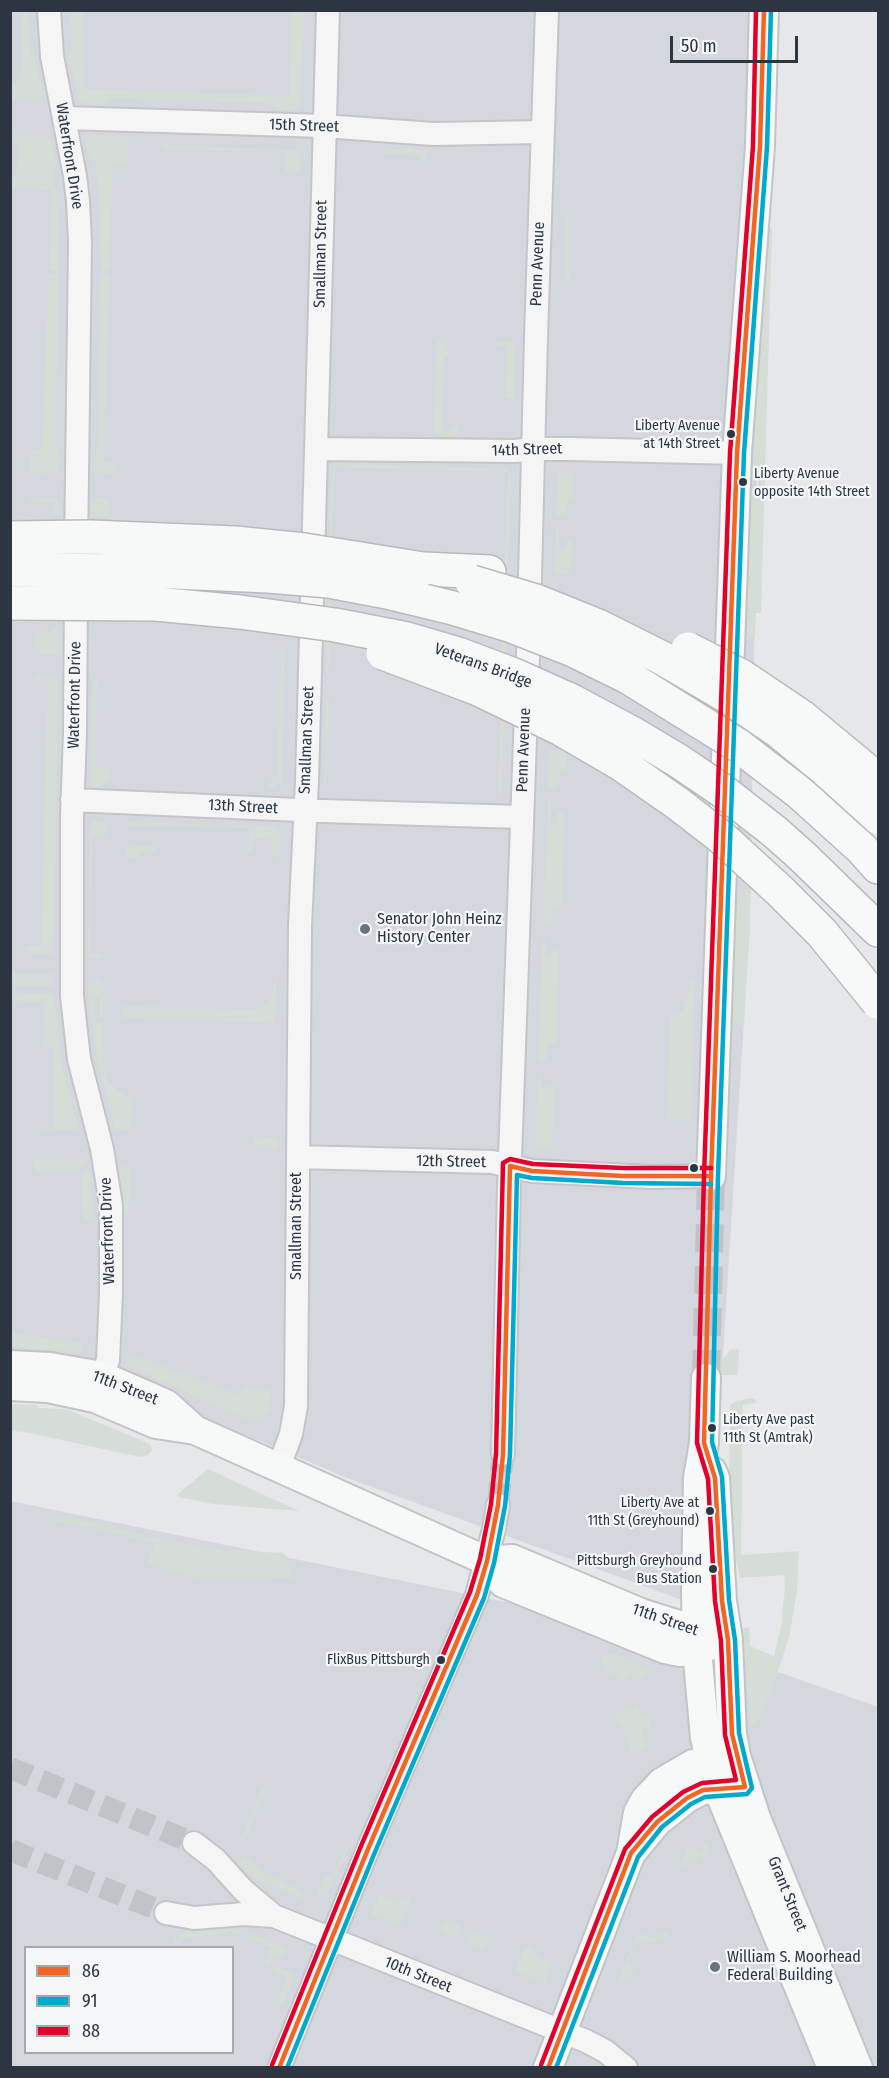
<!DOCTYPE html>
<style>
body{margin:0}
#map{position:relative;width:889px;height:2078px;overflow:hidden;background:#e5e7ea;font-family:"Fira Sans Condensed",sans-serif}
canvas{display:block}
.frame{position:absolute;inset:0;border:12px solid #2d3542;pointer-events:none}
.legend{position:absolute;left:24px;top:1946px;width:210px;height:108px;box-sizing:border-box;background:#f4f6f8;border:2px solid #a4a9af;margin:0;padding:8px 10px;list-style:none;font-size:18px;color:#2d3542}
.legend li{display:flex;align-items:center;gap:12px;height:30px}
.legend b{width:30px;border:2px solid #a4a9af}
.scale{position:absolute;left:670px;top:36px;width:128px;height:27px;box-sizing:border-box;border:3px solid #2d3542;border-top:0;padding-left:8px;font-size:18px;line-height:21px;white-space:nowrap;color:#2d3542;-webkit-text-stroke:4px #f4f6f8;paint-order:stroke}
</style>
<div id="map">
<canvas width="889" height="2078"></canvas>
<div class="frame"></div>
<ul class="legend">
<li><b style="height:8px;background:#f26522"></b>86</li>
<li><b style="height:8px;background:#00a9ce"></b>91</li>
<li><b style="height:8px;background:#e4002b"></b>88</li>
</ul>
<div class="scale">50 m</div>
</div>
<script>
const ctx = document.querySelector('canvas').getContext('2d');
ctx.lineJoin = 'round';
function paint(path, color) {
  ctx.fillStyle = color;
  ctx.fill(path, 'evenodd');
}
function toPath(rows) {
  const path = new Path2D();
  for (const r of rows) {
    path.moveTo(r[0], r[1]);
    for (let i = 2; i < r.length; i += 2) path.lineTo(r[i], r[i + 1]);
  }
  return path;
}
function stroke(path, color, width, dash) {
  ctx.strokeStyle = color;
  ctx.lineWidth = width;
  ctx.lineCap = dash ? 'butt' : 'round';
  ctx.setLineDash(dash || []);
  ctx.stroke(path);
}
function label(font, color, halo, rows, align = 'center') {
  ctx.font = font + ' "Fira Sans Condensed",sans-serif';
  ctx.lineWidth = 4.5;
  ctx.setLineDash([]);
  ctx.textBaseline = 'middle';
  ctx.strokeStyle = halo;
  ctx.fillStyle = color;
  for (const [text, x, y, turn = 0] of rows) {
    ctx.save();
    ctx.translate(x, y);
    ctx.rotate((+turn || 0) * Math.PI / 180);
    ctx.textAlign = isNaN(turn) ? turn : align;
    if (halo) ctx.strokeText(text, 0, 0);
    ctx.fillText(text, 0, 0);
    ctx.restore();
  }
}
paint(toPath([
 [11,11,772,11,761,217,750,924,707,1609,342,1476,263,1442,11,1352],
 [10,1501,678,1637,878,1707,878,2067,11,2067],
 [26,1948,232,1948,232,2052,26,2052]
]), '#d4d7dd');
paint(toPath([
 [23,11,28,11,30,50,35,59,43,93,41,98,37,100,11,99,11,86,17,82,22,74],
 [70,11,83,11,84,89,281,96,289,98,291,11,305,11,300,107,298,110,280,110,269,103,116,98,109,100,104,104,82,103,77,97,69,57,73,44],
 [11,135,46,136,51,139,57,164,53,173,59,225,58,270,49,270,52,190,11,187,11,176,16,176,19,143,11,142],
 [91,135,129,137,127,164,113,166,109,270,101,270,99,197,95,165,89,158,86,142,86,138],
 [162,142,174,146,297,150,301,155,300,172,285,171,285,152,161,149],
 [384,149,426,150,425,162,420,162,420,155,384,154],
 [565,214,568,214,569,282,565,282],
 [768,227,772,228,761,613,756,613,755,636,747,636,751,486,758,486,758,478,754,478,754,470,750,470],
 [49,274,58,274,56,444,60,455,58,471,53,473,33,473,29,470,31,451,42,450],
 [100,274,110,274,103,461,116,463,117,470,114,474,98,473,93,470,95,451,98,445],
 [437,340,445,344,449,350,448,356,444,357,442,428,446,432,451,431,455,426,455,422,458,421,457,436,439,436,433,429],
 [494,342,515,342,514,398,505,398,507,346,494,346],
 [338,464,507,469,509,470,506,472,335,467],
 [333,470,335,471,332,524,329,670,326,673,330,498],
 [511,472,504,728,501,798,498,796,507,493,508,475],
 [561,472,574,473,574,499,567,499,567,515,556,515,558,477],
 [31,497,56,499,60,502,60,515,53,515,53,504,30,503,28,500],
 [98,498,109,499,109,517,91,516,91,502],
 [559,526,558,550,566,550,566,540,572,541,571,574,554,573,556,527],
 [52,628,58,628,58,654,51,655,41,654,34,645,34,634,37,632,51,632],
 [281,650,285,650,282,781,274,787,268,787,269,778,278,777],
 [35,675,55,675,58,677,54,953,49,954,31,954,26,949,28,946,41,945,48,681,34,679],
 [92,678,97,679,95,768,110,769,110,779,101,786,94,786,90,780],
 [326,697,329,698,327,787,324,787],
 [549,750,567,752,566,772,560,771,559,786,555,786,555,788,548,788],
 [551,799,550,825,557,825,557,813,564,813,562,907,553,906,552,922,543,925,548,800],
 [92,821,108,822,106,836,92,836,90,952,104,954,102,957,96,959,88,956,90,835],
 [129,822,271,826,277,829,281,833,279,863,276,857,272,855,272,839,254,838,252,853,248,853,249,827,128,826],
 [131,845,154,846,156,850,154,852,141,852,137,858,130,858,126,855,127,848],
 [742,889,751,890,744,1027,734,1021,731,1016,737,894],
 [543,938,545,938,545,958,552,957,553,949,559,950,557,1044,547,1043,547,1059,538,1061],
 [11,973,51,974,53,975,54,986,11,986],
 [277,975,275,1023,122,1018,122,1006,258,1010,270,1000],
 [95,978,100,979,104,985,103,1017,99,1017,100,996,91,996,88,992,88,981],
 [695,978,691,1121,667,1120,671,1011,683,1011,684,1000,688,1000,689,979],
 [11,993,54,994,62,1065,79,1129,40,1131,42,1129,54,1128,55,1049,43,1047,44,1002,11,1001],
 [88,1001,95,1001,95,1023,103,1023,103,1067,107,1079,117,1090,132,1099,131,1129,115,1131,99,1067],
 [538,1074,541,1075,541,1089,547,1089,548,1086,555,1086,552,1147,535,1147],
 [256,1137,278,1138,278,1148,254,1147,254,1139],
 [37,1159,84,1160,88,1162,77,1172,37,1171,33,1167,33,1162],
 [122,1166,131,1168,128,1214,124,1213,120,1174],
 [89,1167,93,1199,95,1220,84,1220,82,1217,81,1175],
 [11,1333,82,1343,81,1353,11,1346],
 [731,1349,739,1350,738,1375,722,1375,722,1361],
 [127,1353,239,1395,245,1385,271,1391,269,1411,262,1419,255,1421,245,1419,130,1367,128,1364],
 [752,1398,755,1399,756,1403,743,1405,741,1555,799,1551,797,1592,789,1637,772,1690,756,1725,750,1722,743,1628,749,1627,750,1646,774,1656,781,1627,785,1588,784,1575,740,1578,735,1555,729,1505,730,1405,736,1401],
 [11,1404,38,1405,39,1408,66,1409,150,1444,152,1450,148,1455,140,1457,25,1432,11,1431],
 [208,1469,299,1511,213,1504,179,1497,178,1494],
 [58,1516,66,1516,172,1541,223,1550,283,1553,287,1557,293,1578,203,1581,147,1563,155,1543,52,1520],
 [611,1653,648,1668,650,1674,635,1682,632,1676,620,1682,615,1672,608,1676,600,1657],
 [637,1704,642,1715,646,1713,651,1724,640,1729,648,1746,633,1753,621,1724,618,1725,614,1716],
 [262,1788,266,1790,245,1840,241,1838],
 [704,1843,710,1846,704,1859,699,1857,697,1862,693,1860,691,1864,687,1862,684,1867,680,1865,688,1847,701,1852],
 [346,1847,349,1848,327,1895,316,1897,326,1875,332,1877],
 [241,1856,254,1863,258,1869,301,1890,304,1900,247,1874,241,1865],
 [380,1894,398,1902,403,1896,411,1900,401,1925,372,1914],
 [447,1920,460,1926,461,1931,457,1937,441,1932,440,1924],
 [230,1927,242,1930,239,1935,232,1932,184,1938,179,1947,172,1947,175,1939,183,1933],
 [474,1931,488,1937,490,1941,485,1948,482,1949,468,1943,468,1935],
 [666,1931,668,1935,646,1944,638,1941,629,1961,637,1976,616,1985,638,1933,651,1937],
 [248,1933,288,1948,287,1952,280,1957,273,1957,269,1965,263,1967,271,1947,246,1938],
 [526,1946,534,1949,538,1957,553,1963,544,1983,515,1971],
 [276,1967,295,1975,283,2004,277,2001,287,1977,271,1970]
]), '#d6ddd6');
stroke(toPath([
 [498,1505,503,1454],
 [10,1768,194,1843],
 [10,1850,166,1913]
]), '#c0c3c8', 22, [22, 11]);
stroke(toPath([
 [706,1378,711,1176]
]), '#c0c3c8', 28, [28, 14]);
const minor = toPath([
 [49,10,52,56,75,176,78,201,80,242,76,552],
 [65,118,324,126,433,134,542,132],
 [316,449,515,451,533,449,570,449,737,453],
 [76,591,75,733,72,817,72,996,79,1059,102,1149,111,1205,111,1294,108,1360,102,1376],
 [72,800,322,811,521,817],
 [298,1157,492,1162,532,1171,651,1177,711,1176],
 [503,1454,509,1186,528,656,536,337,547,10],
 [279,1467,291,1434,296,1406,300,926,307,781,328,10],
 [194,1843,216,1860,244,1891,274,1916,586,2041,605,2051,626,2068],
 [166,1913,194,1918,244,1914,274,1916],
 [279,2068,368,1849,477,1595,494,1529,498,1505]
]);
const major = toPath([
 [711,1176,737,453,760,146,764,10],
 [10,1365,50,1367,102,1376,166,1404,195,1430],
 [706,1378,704,1443,698,1478,696,1591,697,1650,705,1738,718,1789,832,2068],
 [10,1386,48,1388,95,1398,156,1424,195,1430,487,1561,503,1583,665,1649,680,1652,697,1650,728,1640],
 [712,1471,715,1478,722,1601,728,1640,732,1734,736,1756,756,1818,858,2068],
 [487,1561,512,1559,641,1613,711,1635],
 [633,1851,657,1822,687,1798,703,1790,737,1788],
 [548,2068,631,1853,638,1813,645,1800,662,1782,693,1764,728,1757]
]);
const highway = toPath([
 [423,569,489,572],
 [739,746,800,793,862,849,878,867],
 [803,857,878,930]
]);
stroke(minor, '#c3c5c8', 26);
stroke(major, '#c2c4c7', 32);
stroke(highway, '#b8babe', 36);
stroke(minor, '#f5f5f6', 22);
stroke(major, '#f7f8f8', 28);
stroke(highway, '#f7f8f8', 33);
const highwayBridge = toPath([
 [10,538,91,537,235,543,304,550,423,569],
 [10,570,152,571,268,576,329,581,387,592,453,608,509,625,573,650,628,677,739,746],
 [472,582,536,601,598,626,664,659,727,696,777,730,826,770,878,817],
 [10,603,156,604,240,612,335,625,407,639,458,654,514,675,572,701,630,732,677,760,720,789,775,832,803,857],
 [688,649,741,676,802,717,878,780],
 [383,653,476,688,561,729,621,764,677,803,721,837,780,891,822,933,878,1002]
]);
stroke(highwayBridge, '#b8babe', 36, []);
stroke(highwayBridge, '#f7f8f8', 33);
stroke(toPath([
 [279,2068,368,1849,477,1595,487,1561,498,1505,503,1454,510,1166,532,1171,623,1176,711,1176],
 [548,2068,631,1853,657,1822,687,1798,703,1790,745,1787,732,1734,728,1640,722,1601,715,1478,704,1443,711,1176,737,453,760,146,764,10]
]), '#f26522', 4.5);
stroke(toPath([
 [287,2068,375,1852,484,1598,494,1563,505,1506,510,1454,517,1175,532,1178,623,1183,711,1184],
 [556,2068,638,1857,662,1827,691,1804,705,1797,747,1794,752,1788,739,1733,735,1640,729,1600,722,1477,712,1442,718,1176,744,453,767,147,771,10]
]), '#00a9ce', 4.5);
stroke(toPath([
 [272,2065,361,1846,470,1592,480,1559,491,1504,496,1454,503,1163,510,1159,533,1164,623,1168,711,1168],
 [541,2065,625,1849,652,1817,683,1792,702,1783,736,1780,725,1735,721,1641,715,1601,708,1479,697,1443,704,1176,730,453,753,146,756,10]
]), '#e4002b', 4.5);
for (const [x, y, r, color] of [
 [731,434,5,"#2d3542"],
 [743,482,5,"#2d3542"],
 [365,929,6,"#6d737d"],
 [694,1168,5,"#2d3542"],
 [712,1428,5,"#2d3542"],
 [710,1511,5,"#2d3542"],
 [713,1569,5,"#2d3542"],
 [441,1660,5,"#2d3542"],
 [715,1967,6,"#6d737d"]
]) {
  const dot = new Path2D();
  dot.arc(x, y, r, 0, 2 * Math.PI);
  ctx.fillStyle = color;
  ctx.fill(dot);
  stroke(dot, '#f4f6f8', 2);
}
label('14px', '#2d3542', '#f4f6f8', [
 ["Liberty Avenue",720,426],
 ["at 14th Street",720,444],
 ["Liberty Avenue",754,474,"left"],
 ["opposite 14th Street",754,492,"left"],
 ["Liberty Ave past",723,1420,"left"],
 ["11th St (Amtrak)",723,1438,"left"],
 ["Liberty Ave at",699,1503],
 ["11th St (Greyhound)",699,1521],
 ["Pittsburgh Greyhound",702,1561],
 ["Bus Station",702,1579],
 ["FlixBus Pittsburgh",430,1660]
], 'right');
label('16px', '#2d3542', '#f4f6f8', [
 ["15th Street",304,126,2],
 ["Waterfront Drive",69,156,81],
 ["Smallman Street",321,254,-89],
 ["Penn Avenue",538,264,-88],
 ["14th Street",527,450,-2],
 ["Veterans Bridge",483,666,20],
 ["Waterfront Drive",75,695,-89],
 ["Smallman Street",307,740,-88],
 ["Penn Avenue",524,750,-88],
 ["13th Street",243,807,3],
 ["12th Street",451,1162,1],
 ["Smallman Street",297,1226,-90],
 ["Waterfront Drive",108,1231,-92],
 ["11th Street",125,1388,21],
 ["11th Street",665,1620,19],
 ["Grant Street",787,1894,68],
 ["10th Street",418,1975,22]
]);
label('16px', '#2d3542', '#f4f6f8', [
 ["Senator John Heinz",377,920],
 ["History Center",377,938],
 ["William S. Moorhead",727,1958],
 ["Federal Building",727,1976]
], 'left');
</script>
